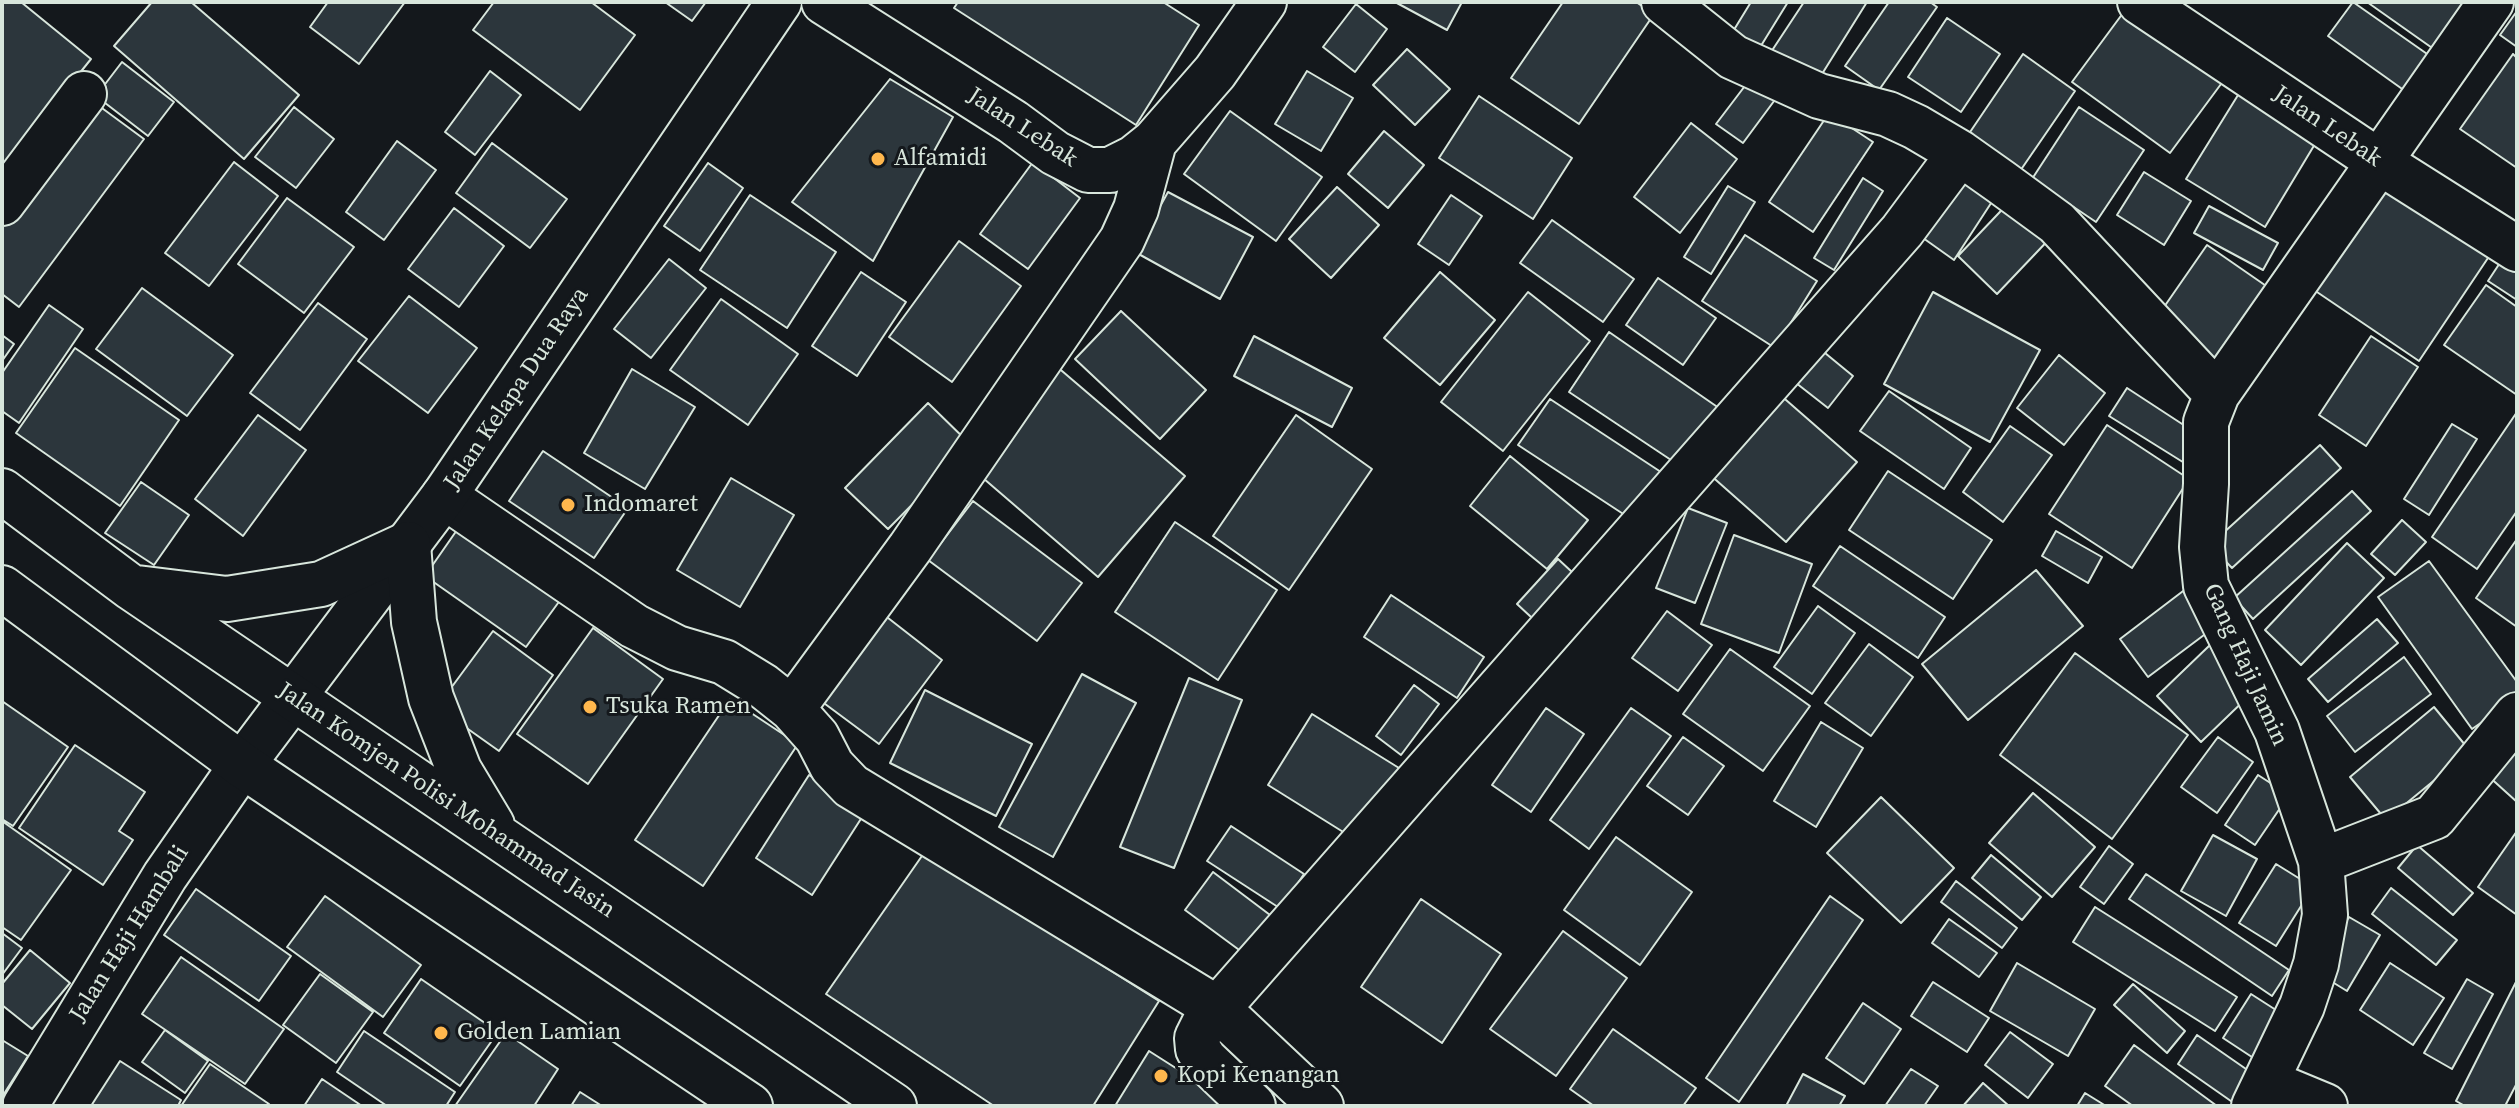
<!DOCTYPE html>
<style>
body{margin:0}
#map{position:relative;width:2519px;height:1108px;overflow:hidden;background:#14181c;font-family:"Source Serif 4",serif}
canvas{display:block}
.frame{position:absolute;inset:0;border:4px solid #d8e6dc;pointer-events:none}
</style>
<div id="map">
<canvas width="2519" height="1108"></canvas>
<div class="frame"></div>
</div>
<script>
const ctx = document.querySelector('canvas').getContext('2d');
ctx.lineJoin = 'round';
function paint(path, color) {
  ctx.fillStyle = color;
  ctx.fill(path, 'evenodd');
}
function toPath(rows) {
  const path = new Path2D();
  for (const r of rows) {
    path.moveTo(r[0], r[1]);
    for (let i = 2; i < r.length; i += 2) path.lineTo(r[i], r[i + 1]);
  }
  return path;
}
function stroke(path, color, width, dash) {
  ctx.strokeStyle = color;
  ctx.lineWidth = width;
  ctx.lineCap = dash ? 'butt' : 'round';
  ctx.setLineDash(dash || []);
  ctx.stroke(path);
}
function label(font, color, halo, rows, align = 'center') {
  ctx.font = font + ' "Source Serif 4",serif';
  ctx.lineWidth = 6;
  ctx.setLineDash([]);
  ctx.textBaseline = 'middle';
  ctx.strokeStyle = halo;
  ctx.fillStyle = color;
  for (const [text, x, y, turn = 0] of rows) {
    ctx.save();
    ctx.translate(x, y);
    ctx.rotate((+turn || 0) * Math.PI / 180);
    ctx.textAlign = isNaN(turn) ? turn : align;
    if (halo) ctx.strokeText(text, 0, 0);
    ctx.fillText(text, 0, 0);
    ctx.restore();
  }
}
const building = toPath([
 [2,2,21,2,91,59,2,170,2,2],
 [152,2,191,2,299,95,244,159,114,46,152,2],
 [328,2,405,2,359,64,310,27,328,2],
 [494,2,591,2,635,35,580,110,473,30,494,2],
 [665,2,706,2,692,21,665,2],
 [958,2,1163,2,1199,25,1136,125,954,8,958,2],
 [1395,2,1462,2,1447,30,1395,2],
 [1563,2,1636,2,1654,14,1579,124,1511,78,1563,2],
 [1751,2,1788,2,1759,49,1732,33,1751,2],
 [1804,2,1867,2,1817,82,1771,52,1804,2],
 [1889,2,1930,2,1937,7,1879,90,1845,66,1889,2],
 [2353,2,2430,56,2405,91,2328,36,2353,2],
 [2367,2,2469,2,2435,50,2367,2],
 [1356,4,1387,29,1355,72,1323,47,1356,4],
 [2126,9,2224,80,2170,153,2072,82,2126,9],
 [2517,11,2517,47,2500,35,2517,11],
 [1947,18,2000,54,1961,112,1908,77,1947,18],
 [1407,49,1450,89,1415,125,1373,85,1407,49],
 [2023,54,2075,91,2018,174,1966,138,2023,54],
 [2513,54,2517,58,2517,168,2460,129,2513,54],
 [122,62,174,102,148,136,96,96,122,62],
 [490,71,521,95,475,155,445,132,490,71],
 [1307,71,1353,98,1321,151,1275,124,1307,71],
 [1754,74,1780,93,1743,143,1716,124,1754,74],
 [890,79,953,117,873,261,792,202,890,79],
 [2243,87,2321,134,2265,227,2186,179,2243,87],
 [1479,96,1572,158,1533,219,1439,158,1479,96],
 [91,100,144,139,19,307,2,294,2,219,91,100],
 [294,107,334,139,296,188,255,157,294,107],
 [2079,107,2144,150,2096,222,2032,179,2079,107],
 [1230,111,1322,177,1276,241,1184,174,1230,111],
 [1829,113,1873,142,1813,232,1769,202,1829,113],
 [1691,123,1737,159,1680,233,1634,197,1691,123],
 [1384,131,1424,165,1388,208,1348,174,1384,131],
 [397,141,436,170,384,240,346,212,397,141],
 [492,143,567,199,530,248,456,193,492,143],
 [234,162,278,196,209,286,165,253,234,162],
 [1033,162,1080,198,1028,269,980,234,1033,162],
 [708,163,743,188,700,251,664,226,708,163],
 [1962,169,1997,194,1954,260,1916,233,1962,169],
 [2144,172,2191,201,2164,245,2117,215,2144,172],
 [1863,178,1883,191,1834,270,1814,258,1863,178],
 [2388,179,2494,249,2419,361,2314,290,2388,179],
 [1728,186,1755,202,1711,274,1684,257,1728,186],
 [1337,187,1379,225,1331,278,1289,239,1337,187],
 [1168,192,1253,237,1220,299,1135,252,1168,192],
 [750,195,836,252,787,328,700,270,750,195],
 [1451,195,1482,216,1449,265,1418,244,1451,195],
 [2016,195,2056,232,1997,294,1958,256,2016,195],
 [287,198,354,247,304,313,238,264,287,198],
 [2209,206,2278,243,2263,270,2194,233,2209,206],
 [454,208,504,246,459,307,408,269,454,208],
 [1552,220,1634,279,1603,322,1520,263,1552,220],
 [1745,235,1817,281,1775,348,1702,301,1745,235],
 [959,241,1021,286,952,382,889,337,959,241],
 [2207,245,2272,290,2220,365,2155,320,2207,245],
 [2511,246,2517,250,2517,300,2488,281,2511,246],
 [669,259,706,288,651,358,614,329,669,259],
 [861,272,906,302,857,376,812,346,861,272],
 [1440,272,1495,320,1440,385,1384,338,1440,272],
 [1658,278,1716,318,1683,365,1626,325,1658,278],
 [2486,285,2517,307,2517,395,2444,345,2486,285],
 [142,288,233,355,187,416,96,349,142,288],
 [1528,292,1590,341,1503,451,1441,402,1528,292],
 [1933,292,2040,350,1990,442,1884,384,1933,292],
 [409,296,477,348,428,413,358,361,409,296],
 [721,299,798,354,748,425,670,370,721,299],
 [318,303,367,339,300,430,250,393,318,303],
 [49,305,83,329,19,423,2,411,2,373,49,305],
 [1121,311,1206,390,1160,439,1075,359,1121,311],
 [1609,332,1729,415,1686,470,1569,392,1609,332],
 [2,335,14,344,2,361,2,335],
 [1254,336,1352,388,1332,427,1234,376,1254,336],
 [2371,336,2418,367,2366,446,2319,415,2371,336],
 [1808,339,1853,376,1828,408,1782,372,1808,339],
 [75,348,179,420,120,506,16,433,75,348],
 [2059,355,2105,393,2064,445,2017,408,2059,355],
 [1055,365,1185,476,1098,577,969,466,1055,365],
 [632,369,695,407,645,489,584,453,632,369],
 [2127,388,2202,437,2186,464,2109,416,2127,388],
 [1889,391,1971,448,1944,489,1860,431,1889,391],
 [1778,393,1857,462,1786,542,1708,473,1778,393],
 [1550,399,1667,476,1637,523,1518,445,1550,399],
 [928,403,971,445,888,529,845,488,928,403],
 [2517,412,2517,511,2477,569,2432,537,2517,412],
 [258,415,306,450,243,536,195,499,258,415],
 [1296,415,1372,469,1289,590,1213,536,1296,415],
 [2452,424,2477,439,2429,515,2404,499,2452,424],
 [2107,425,2189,479,2132,568,2049,514,2107,425],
 [2010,426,2052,455,2003,522,1963,492,2010,426],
 [2320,445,2341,468,2232,568,2210,545,2320,445],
 [543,451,628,508,594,558,509,501,543,451],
 [1510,456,1588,520,1547,569,1470,506,1510,456],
 [1888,471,1992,540,1953,599,1849,530,1888,471],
 [731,478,794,515,740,607,677,570,731,478],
 [141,482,189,515,154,565,105,533,141,482],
 [2352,491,2371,511,2253,619,2234,598,2352,491],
 [973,501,1082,583,1037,641,928,560,973,501],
 [1688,508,1727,523,1695,603,1656,588,1688,508],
 [466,517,569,588,526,647,425,576,466,517],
 [2402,520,2426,542,2395,575,2371,554,2402,520],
 [1175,522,1277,590,1218,680,1115,612,1175,522],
 [2056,531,2102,557,2088,583,2042,556,2056,531],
 [1734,535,1812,564,1779,653,1701,624,1734,535],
 [2517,539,2517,627,2476,598,2517,539],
 [2347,543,2384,578,2301,665,2265,630,2347,543],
 [1840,546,1945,617,1918,658,1813,586,1840,546],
 [1558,559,1586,585,1545,630,1517,604,1558,559],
 [2429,561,2517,682,2517,698,2472,729,2378,597,2429,561],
 [2036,570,2083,626,1968,720,1922,664,2036,570],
 [2191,585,2220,623,2148,677,2120,639,2191,585],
 [1391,595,1484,657,1457,698,1364,637,1391,595],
 [1818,606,1855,633,1812,694,1774,667,1818,606],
 [874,607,942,660,879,744,809,692,874,607],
 [1667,611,1712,645,1678,691,1632,658,1667,611],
 [2377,619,2398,643,2328,702,2308,679,2377,619],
 [593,628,663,679,588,784,517,734,593,628],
 [493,631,553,675,499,751,437,707,493,631],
 [1869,644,1913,677,1871,736,1825,703,1869,644],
 [2210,645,2254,691,2201,742,2157,696,2210,645],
 [1730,649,1810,706,1763,771,1683,714,1730,649],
 [2075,653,2188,735,2112,839,2000,755,2075,653],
 [2404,657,2431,694,2355,752,2327,716,2404,657],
 [1082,674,1136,703,1053,857,999,827,1082,674],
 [1189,678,1242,700,1174,868,1120,847,1189,678],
 [1414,685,1439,704,1401,755,1376,736,1414,685],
 [925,690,1032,744,996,816,890,763,925,690],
 [730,699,798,744,703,886,635,840,730,699],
 [2,701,68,747,13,826,2,819,2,701],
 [2434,707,2470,751,2386,820,2350,777,2434,707],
 [1546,708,1584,734,1531,812,1492,785,1546,708],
 [1631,708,1671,736,1589,849,1550,820,1631,708],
 [1312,714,1399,768,1356,840,1268,785,1312,714],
 [1821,722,1863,748,1816,827,1774,801,1821,722],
 [1683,737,1724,766,1688,815,1647,786,1683,737],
 [2218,737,2253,762,2217,813,2181,787,2218,737],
 [75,745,145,792,119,831,133,840,103,885,19,828,75,745],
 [2517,747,2517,802,2486,774,2517,747],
 [809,775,866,811,812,895,756,858,809,775],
 [2258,775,2289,795,2255,845,2225,825,2258,775],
 [2033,793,2095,847,2052,897,1989,843,2033,793],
 [1881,797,1954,868,1901,923,1827,853,1881,797],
 [2,821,71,870,21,940,2,927,2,821],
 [1231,826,1304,874,1281,909,1207,861,1231,826],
 [2517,831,2517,915,2478,887,2517,831],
 [2213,835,2257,859,2226,916,2181,891,2213,835],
 [1616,837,1692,892,1640,965,1564,910,1616,837],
 [2417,845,2473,893,2453,915,2398,868,2417,845],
 [2109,846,2133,864,2104,904,2080,887,2109,846],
 [924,853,1159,1001,1093,1106,994,1106,826,994,924,853],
 [1991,855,2041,897,2022,920,1972,878,1991,855],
 [2276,864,2313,887,2276,946,2239,923,2276,864],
 [1213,872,1278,921,1250,958,1185,910,1213,872],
 [2146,874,2289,970,2272,996,2129,899,2146,874],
 [1956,881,2017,928,2002,948,1941,902,1956,881],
 [2391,888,2457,940,2436,965,2372,914,2391,888],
 [196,889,291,956,259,1001,164,935,196,889],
 [325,896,421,965,383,1017,287,947,325,896],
 [1830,896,1863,920,1739,1102,1706,1078,1830,896],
 [1421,899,1501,954,1442,1043,1361,987,1421,899],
 [2095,907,2237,997,2215,1031,2073,942,2095,907],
 [2349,917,2380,935,2347,991,2316,972,2349,917],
 [1949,919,1997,953,1979,977,1932,943,1949,919],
 [1563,931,1627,978,1556,1076,1490,1029,1563,931],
 [2,933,22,948,2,975,2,933],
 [30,950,70,983,32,1029,2,1005,2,984,30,950],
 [181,957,284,1029,245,1084,142,1014,181,957],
 [2017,963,2095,1009,2068,1056,1990,1011,2017,963],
 [2390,963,2444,998,2413,1045,2360,1010,2390,963],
 [320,974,373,1012,336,1063,283,1025,320,974],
 [421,979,498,1032,460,1086,384,1033,421,979],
 [2467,979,2493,994,2452,1069,2424,1053,2467,979],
 [2517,980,2517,1083,2505,1106,2465,1106,2456,1101,2517,980],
 [1933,982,1989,1018,1967,1052,1911,1016,1933,982],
 [2133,984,2185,1031,2167,1053,2114,1005,2133,984],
 [2251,994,2290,1019,2261,1063,2223,1038,2251,994],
 [1863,1003,1901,1029,1864,1084,1826,1058,1863,1003],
 [1613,1029,1696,1088,1683,1106,1594,1106,1570,1089,1613,1029],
 [165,1030,208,1061,185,1093,142,1062,165,1030],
 [364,1031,455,1092,446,1106,387,1106,337,1072,364,1031],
 [2010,1032,2053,1064,2028,1098,1985,1065,2010,1032],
 [506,1033,558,1069,534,1106,455,1106,506,1033],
 [2197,1035,2259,1078,2238,1106,2178,1064,2197,1035],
 [2,1040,28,1056,2,1097,2,1040],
 [2134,1045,2217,1106,2133,1106,2105,1086,2134,1045],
 [1149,1051,1226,1100,1222,1106,1115,1106,1149,1051],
 [120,1061,181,1100,178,1106,91,1106,120,1061],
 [210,1064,269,1104,268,1106,181,1106,210,1064],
 [1911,1069,1938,1086,1924,1106,1885,1106,1911,1069],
 [1803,1074,1845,1096,1839,1106,1786,1106,1803,1074],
 [322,1079,362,1106,304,1106,322,1079],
 [1983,1083,2009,1106,1963,1106,1983,1083],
 [580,1092,602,1106,571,1106,580,1092],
 [2085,1093,2106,1106,2077,1106,2085,1093]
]);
paint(building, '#2c363c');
stroke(building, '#d8e6dc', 2);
const street = toPath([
 [824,2,1013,122,1055,153,1088,170,1110,170,1134,158,1154,142,1215,72,1264,2],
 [1664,2,1733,57,1819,96,1888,114,1916,127,1960,153,2001,182,2057,223,2217,394],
 [2140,2,2378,161,2517,249],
 [2,203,84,94],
 [444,496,634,626,677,648,724,662,763,686,792,709,817,737,832,766,851,786,1218,1009,1321,1106],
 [792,709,910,548,1122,240,1136,209,1154,142],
 [2321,861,2434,817,2517,715],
 [2267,1082,2325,1106],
 [1253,1106,1205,1060,1198,1049,1197,1038,1204,1024,1902,231,1960,153],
 [2254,1106,2302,1006,2316,964,2325,915,2321,861,2277,731,2206,586,2202,547,2206,484,2206,422,2217,394,2491,2]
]);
const secondary = toPath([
 [25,1106,165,876,242,765,444,496,779,2]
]);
const primary = toPath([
 [2,491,132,588,894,1106],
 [2,588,242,765,750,1106],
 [137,588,227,599,321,584,408,544,414,622,431,698,459,770,492,825]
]);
stroke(street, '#d8e6dc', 48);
stroke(secondary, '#d8e6dc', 48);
stroke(primary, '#d8e6dc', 48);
stroke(street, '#14181c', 44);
stroke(secondary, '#14181c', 44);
stroke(primary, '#14181c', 44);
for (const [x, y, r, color] of [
 [878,159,8,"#ffb74d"],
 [568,505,8,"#ffb74d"],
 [590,707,8,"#ffb74d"],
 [441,1033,8,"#ffb74d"],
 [1161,1076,8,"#ffb74d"]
]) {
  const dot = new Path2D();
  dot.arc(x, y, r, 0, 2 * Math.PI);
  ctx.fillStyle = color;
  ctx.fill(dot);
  stroke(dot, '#14181c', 3);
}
label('24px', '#d8e6dc', '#14181c', [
 ["Jalan Lebak",2327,127,34],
 ["Jalan Lebak",1022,128,33],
 ["Jalan Kelapa Dua Raya",517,389,-56],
 ["Gang Haji Jamin",2245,665,66],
 ["Jalan Komjen Polisi Mohammad Jasin",446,801,34],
 ["Jalan Haji Hambali",130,934,-58]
]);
label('24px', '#d8e6dc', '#14181c', [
 ["Alfamidi",894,159],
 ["Indomaret",584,505],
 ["Tsuka Ramen",606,707],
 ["Golden Lamian",457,1033],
 ["Kopi Kenangan",1177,1076]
], 'left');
</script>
